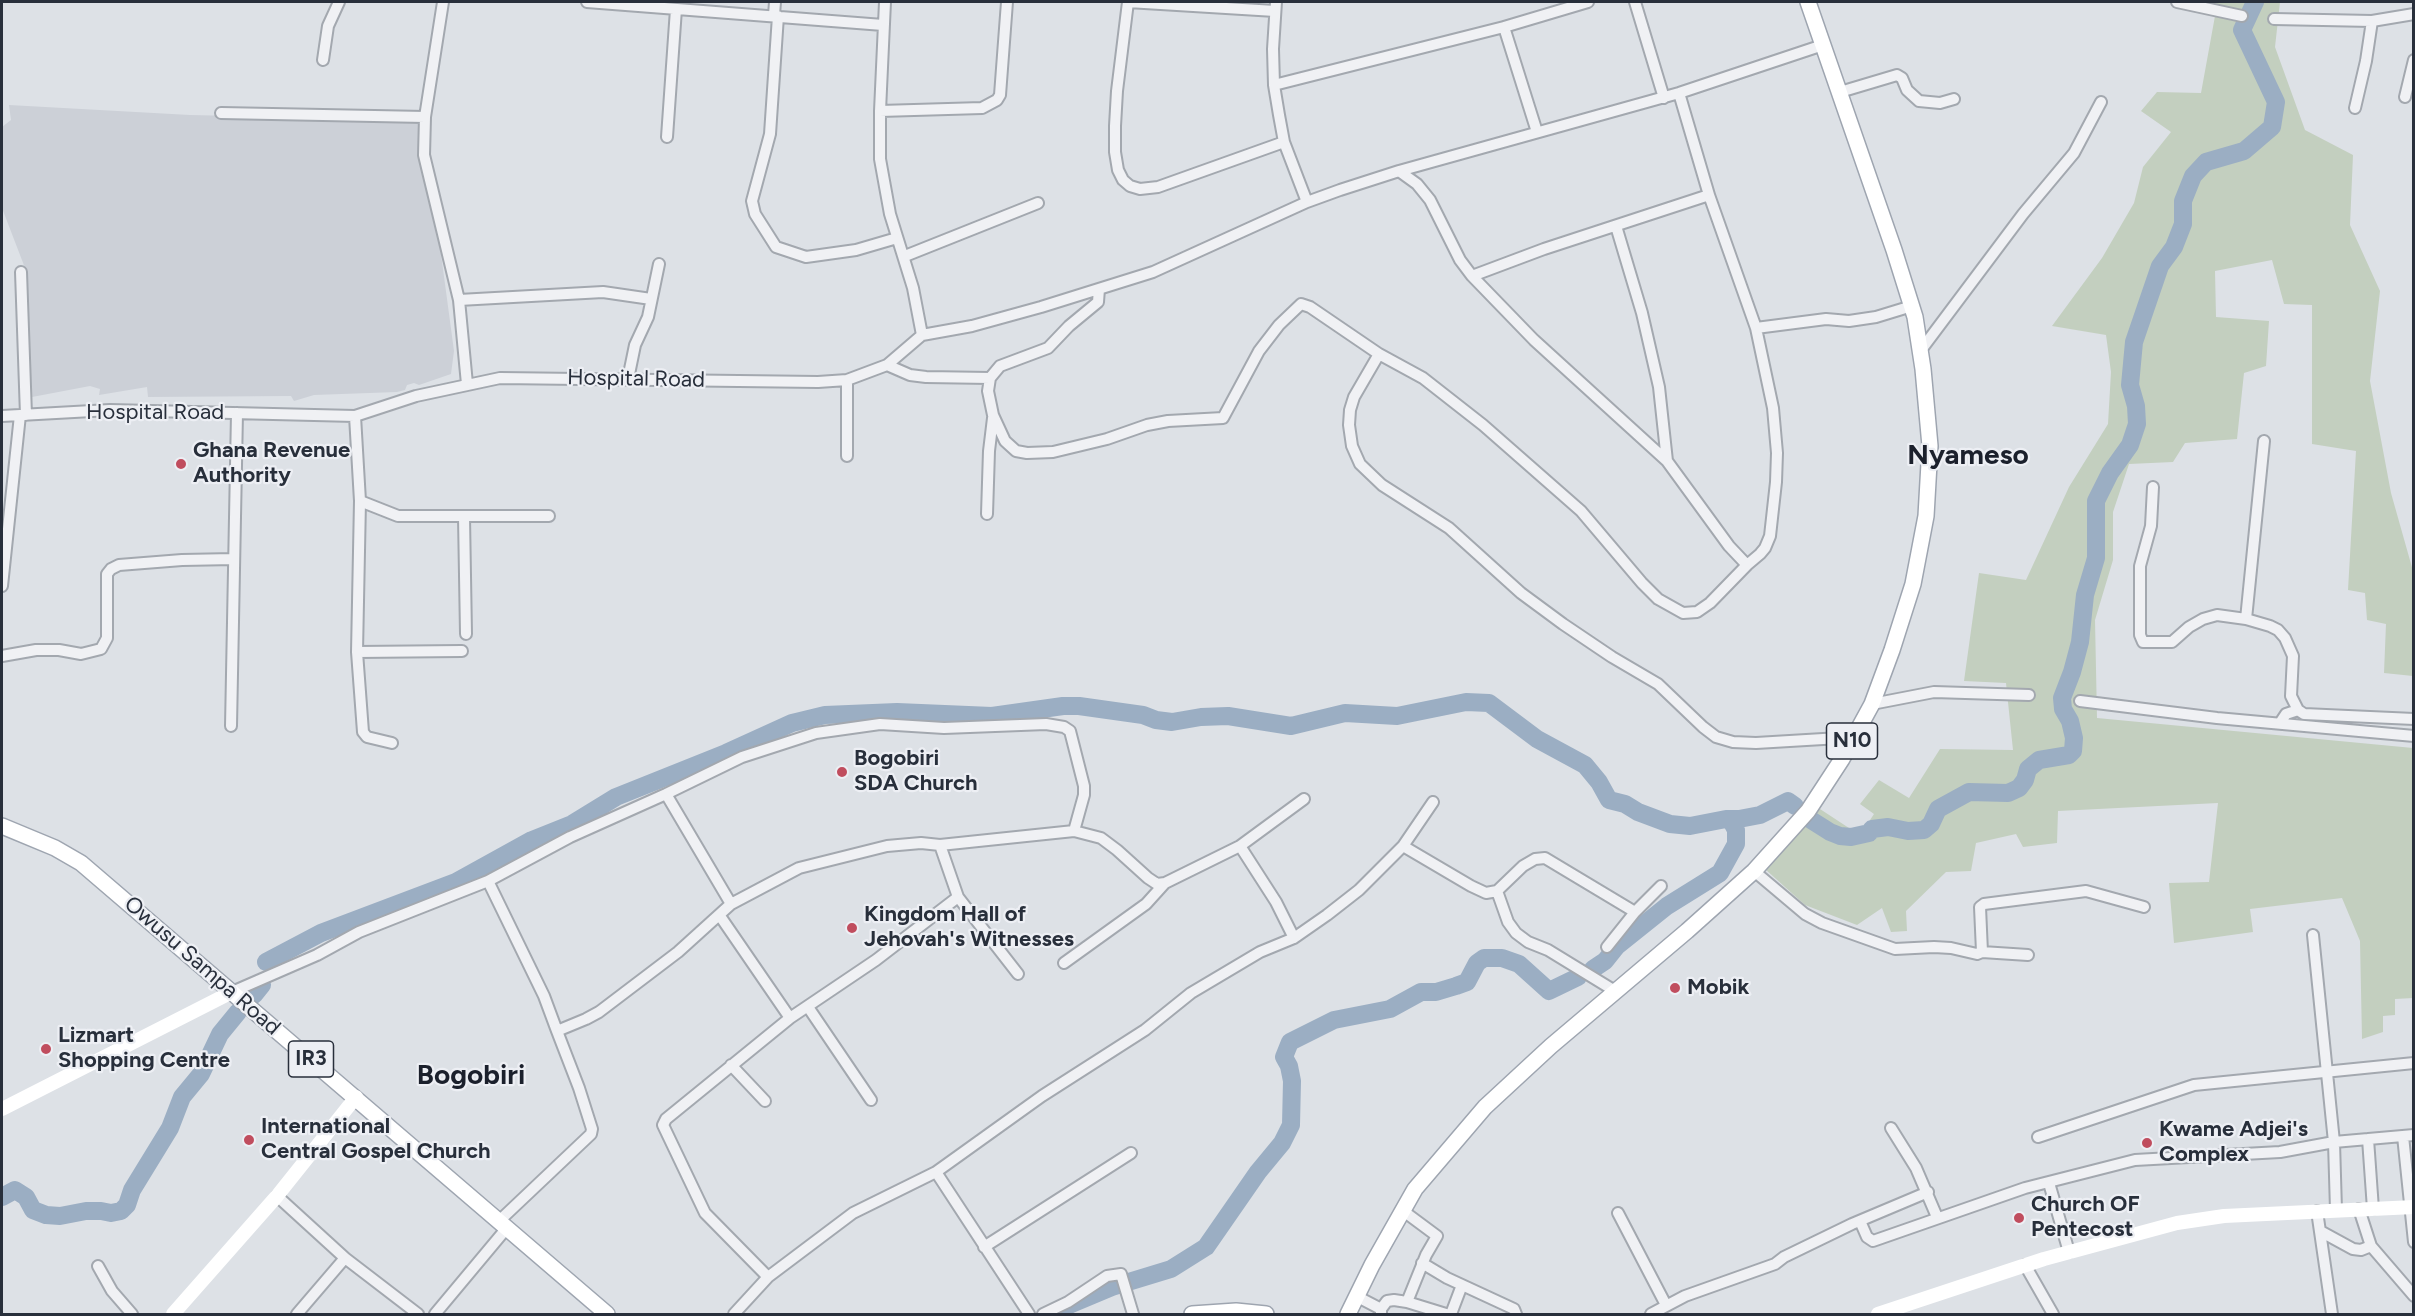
<!DOCTYPE html>
<style>
body{margin:0}
#map{position:relative;width:2415px;height:1316px;overflow:hidden;background:#dde1e6;font-family:Figtree,sans-serif}
canvas{display:block}
.frame{position:absolute;inset:0;border:3px solid #282f3b;pointer-events:none}
</style>
<div id="map">
<canvas width="2415" height="1316"></canvas>
<div class="frame"></div>
</div>
<script>
const ctx = document.querySelector('canvas').getContext('2d');
ctx.lineJoin = 'round';
function paint(path, color) {
  ctx.fillStyle = color;
  ctx.fill(path, 'evenodd');
}
function toPath(rows) {
  const path = new Path2D();
  for (const r of rows) {
    path.moveTo(r[0], r[1]);
    for (let i = 2; i < r.length; i += 2) path.lineTo(r[i], r[i + 1]);
  }
  return path;
}
function stroke(path, color, width, dash) {
  ctx.strokeStyle = color;
  ctx.lineWidth = width;
  ctx.lineCap = dash ? 'butt' : 'round';
  ctx.setLineDash(dash || []);
  ctx.stroke(path);
}
function label(font, color, halo, rows, align = 'center') {
  ctx.font = font + ' Figtree,sans-serif';
  ctx.lineWidth = 4.5;
  ctx.setLineDash([]);
  ctx.textBaseline = 'middle';
  ctx.strokeStyle = halo;
  ctx.fillStyle = color;
  for (const [text, x, y, turn = 0] of rows) {
    ctx.save();
    ctx.translate(x, y);
    ctx.rotate((+turn || 0) * Math.PI / 180);
    ctx.textAlign = isNaN(turn) ? turn : align;
    if (halo) ctx.strokeText(text, 0, 0);
    ctx.fillText(text, 0, 0);
    ctx.restore();
  }
}
paint(toPath([
 [9,105,190,115,419,120,420,152,438,232,454,351,451,374,419,385,414,383,407,385,405,390,397,392,314,395,294,401,291,396,148,397,147,387,99,395,100,389,90,386,32,397,25,268,2,208,2,127,11,120]
]), '#ccd0d7');
paint(toPath([
 [2205,2,2280,2,2275,47,2305,130,2353,155,2350,225,2380,291,2370,381,2391,493,2413,571,2413,676,2384,673,2386,624,2367,620,2365,593,2348,590,2356,451,2312,444,2312,305,2284,304,2272,260,2215,271,2216,317,2269,321,2266,366,2244,373,2237,439,2185,443,2173,462,2129,464,2113,512,2113,560,2095,620,2097,718,2413,748,2413,998,2395,999,2395,1015,2383,1016,2383,1032,2362,1039,2360,941,2342,898,2250,909,2253,932,2174,943,2169,883,2209,882,2218,803,2058,811,2057,843,2023,847,2016,834,1976,843,1971,871,1946,872,1906,911,1907,931,1891,932,1882,908,1857,925,1805,905,1765,869,1820,809,1852,830,1866,826,1874,814,1860,804,1879,780,1909,798,1940,749,2013,750,2006,683,1964,681,1979,573,2026,580,2069,487,2108,424,2111,372,2106,335,2052,326,2102,258,2134,203,2143,167,2171,132,2141,111,2157,92,2201,93,2217,5]
]), '#c3cfbf');
stroke(toPath([
 [1811,820,1830,832,1840,836,1851,837,1869,833,1872,829,1888,827,1908,831,1924,830,1931,824,1938,809,1969,792,2008,793,2019,788,2025,780,2028,769,2039,760,2069,755,2073,751,2074,738,2070,721,2063,709,2062,698,2072,672,2080,642,2085,595,2096,558,2096,501,2110,473,2130,445,2137,424,2136,406,2130,385,2134,342,2160,266,2174,247,2183,224,2183,201,2193,176,2206,162,2244,151,2272,127,2276,102,2242,30,2255,2],
 [266,962,321,933,456,882,532,840,572,824,616,797,726,753,792,723,825,715,897,712,992,716,1063,706,1079,706,1143,715,1156,720,1172,722,1201,717,1228,716,1291,726,1345,713,1397,716,1466,702,1489,703,1537,739,1585,765,1599,782,1609,800,1625,804,1638,812,1670,824,1690,826,1726,819,1739,819,1760,815,1788,801,1795,806],
 [1593,969,1605,961,1617,946,1667,906,1720,873,1736,844,1736,830,1730,819],
 [254,995,262,985],
 [2,1197,15,1190,26,1197,33,1210,46,1215,60,1216,86,1211,101,1211,111,1213,121,1211,127,1205,132,1190,170,1128,182,1097,201,1074,220,1034,238,1012],
 [1056,1314,1069,1305,1112,1287,1171,1269,1206,1247,1258,1172,1282,1143,1291,1125,1292,1081,1289,1066,1284,1057,1290,1042,1334,1020,1390,1009,1421,992,1436,992,1456,986,1467,982,1477,963,1484,958,1502,958,1519,964,1549,991,1578,977]
]), '#9baec3', 18);
const street = toPath([
 [443,2,425,117,424,155,459,300,467,384],
 [587,2,883,25],
 [885,2,880,111,880,159,890,214,913,288,922,335],
 [1128,2,1117,91,1115,126,1115,152,1118,170,1123,180,1130,186,1140,189,1158,187,1284,142],
 [1128,2,1275,11],
 [1276,2,1273,49,1274,85,1279,115,1284,142,1307,202],
 [1635,2,1664,98],
 [2177,2,2242,16],
 [774,15,775,2],
 [778,16,770,134,752,201,755,214,776,247,806,257,856,250,897,238],
 [2274,19,2372,21,2414,14],
 [1504,27,1537,132],
 [323,60,328,26,339,2],
 [1274,85,1504,27,1588,2],
 [1840,92,1897,75,1902,78,1907,90,1919,101,1940,103,1954,99],
 [2405,97,2414,60],
 [2355,108,2366,61,2372,21],
 [880,111,982,108,997,100,1000,95,1007,2],
 [221,113,425,117],
 [667,137,676,9],
 [1399,171,1417,184,1430,200,1460,260,1472,276,1544,249,1709,195],
 [1616,226,1642,313,1659,387,1667,461],
 [905,256,1038,203],
 [21,272,26,415],
 [1472,276,1534,340,1667,461,1729,546,1747,565,1760,554,1765,548,1770,536,1776,482,1777,453,1773,408,1756,328,1709,195,1679,93],
 [1099,289,1098,302,1069,326,1048,348,1000,366,990,378,988,391,993,415,1005,441,1016,451,1027,453,1053,452,1107,439,1147,425,1168,421,1223,418,1259,351,1279,325,1301,304,1310,307,1379,354],
 [459,300,603,292,651,299],
 [1756,328,1826,319,1849,321,1876,317,1912,306],
 [922,335,972,326,1041,307,1153,272,1307,202,1340,190,1399,171,1679,93,1823,45],
 [1921,350,2023,214,2074,153,2101,102],
 [887,365,910,375,926,377,990,378],
 [628,379,635,345,648,317,659,264],
 [2,416,110,410,355,416,416,396,500,378,818,382,847,380,887,365,922,335],
 [355,416,360,501,357,652,363,732,367,737,392,743],
 [847,456,847,380],
 [2153,487,2151,526,2140,566,2140,635,2143,642,2172,642,2189,627,2203,619,2217,615,2246,619,2270,626,2278,630,2285,638,2293,656,2291,696,2298,710,2304,714,2414,719],
 [360,501,398,516,549,516],
 [987,514,989,451,993,418],
 [464,517,466,634],
 [1747,565,1710,603,1697,612,1683,613,1658,599,1642,583,1581,511,1483,425,1423,378,1379,354,1354,397,1350,410,1349,425,1352,446,1360,464,1382,485,1449,528,1521,593,1563,624,1612,657,1658,684,1703,727,1716,737,1733,742,1756,743,1840,738,1852,740],
 [2,586,20,415],
 [2246,619,2264,441],
 [357,652,462,651],
 [2,656,36,650,59,650,81,654,101,649,107,638,107,574,111,569,119,565,182,560,234,559],
 [2080,701,2217,718,2414,736],
 [1872,704,1934,692,2029,695],
 [2280,723,2286,714,2298,710],
 [231,726,237,413],
 [666,794,731,904],
 [1074,831,1101,838,1117,850,1148,878,1157,884,1165,883,1240,846,1304,799],
 [1240,846,1276,902,1294,938],
 [1403,846,1471,886,1486,893,1497,891,1523,866,1535,859,1545,858,1635,912],
 [1754,871,1805,914,1822,923,1895,949,1934,947,1951,948,1977,954,1982,952,2028,955],
 [488,881,544,996,557,1031,586,1019,599,1012,678,952,731,904,799,868,887,846,921,843,940,845,958,897,876,960,790,1018,666,1119,663,1125,705,1213,768,1277],
 [1497,891,1508,922,1516,933,1528,942,1548,950,1615,991],
 [958,897,1018,974],
 [720,916,790,1018],
 [2313,935,2334,1142,2336,1210],
 [1607,947,1635,912,1661,886],
 [1982,952,1980,907,1984,904,2086,891,2144,907],
 [1064,963,1146,904,1165,883],
 [232,992,317,955,359,932,488,881,570,837,666,794,742,757,816,733,880,724,944,728,1046,724,1064,727,1070,731,1084,786,1084,795,1074,831,940,845],
 [808,1007,871,1100],
 [731,1065,765,1101],
 [1891,1128,1916,1168,1937,1217],
 [2403,1136,2414,1242],
 [2038,1137,2194,1085,2414,1063],
 [2368,1139,2373,1209],
 [936,1172,1029,1314],
 [2049,1183,2069,1252],
 [277,1196,345,1258],
 [2359,1209,2371,1246,2414,1296],
 [1402,1210,1437,1236,1426,1255,1407,1302],
 [2317,1211,2332,1314],
 [1618,1213,1666,1305],
 [1860,1221,1867,1237,1873,1241,2025,1188,2135,1160,2280,1152,2334,1142,2414,1135],
 [498,1222,591,1134,592,1129,579,1088,557,1031],
 [2320,1231,2353,1249,2361,1250,2371,1246],
 [984,1247,1131,1153],
 [1422,1263,1447,1278,1514,1309,1516,1314],
 [2025,1265,2053,1314],
 [98,1266,112,1291,132,1314],
 [1356,1296,1381,1309,1381,1314],
 [1381,1309,1387,1301,1394,1300,1407,1302,1446,1314],
 [297,1314,345,1258,418,1314],
 [435,1314,506,1229],
 [734,1314,768,1277,853,1213,936,1172,1042,1096,1145,1030,1191,993,1260,952,1294,938,1327,915,1359,890,1403,846,1433,802],
 [1043,1314,1068,1302,1107,1276,1121,1274,1133,1314],
 [1451,1314,1462,1285],
 [1651,1314,1685,1296,1775,1264,1784,1257,1852,1224,1928,1192]
]);
const primary = toPath([
 [2,826,55,848,81,863,607,1314],
 [1192,1314,1236,1311,1266,1314],
 [1348,1314,1372,1265,1415,1189,1485,1107,1551,1046,1687,931,1754,871,1808,811,1842,759,1872,704,1892,650,1913,584,1926,516,1930,446,1923,369,1915,317,1894,250,1808,2]
]);
stroke(street, '#a3a8af', 14);
stroke(primary, '#9ea5b0', 18);
stroke(street, '#f0f1f4', 10);
stroke(toPath([
 [2,1109,232,992],
 [173,1314,277,1196,356,1097],
 [1878,1314,2044,1259,2177,1223,2224,1216,2414,1207]
]), '#fff', 14);
stroke(primary, '#fff', 15);
for (const [x, y, r, color] of [
 [181,464,6,"#c04d5e"],
 [842,772,6,"#c04d5e"],
 [852,928,6,"#c04d5e"],
 [1675,988,6,"#c04d5e"],
 [46,1049,6,"#c04d5e"],
 [249,1140,6,"#c04d5e"],
 [2147,1143,6,"#c04d5e"],
 [2019,1218,6,"#c04d5e"]
]) {
  const dot = new Path2D();
  dot.arc(x, y, r, 0, 2 * Math.PI);
  ctx.fillStyle = color;
  ctx.fill(dot);
  stroke(dot, '#edeff4', 2);
}
for (const [x, y, w] of [
 [1852,741,51],
 [311,1059,45]
]) {
  const box = new Path2D();
  box.roundRect(x - w / 2, y - 18, w, 36, 4.5);
  ctx.fillStyle = '#edeff4';
  ctx.fill(box);
  stroke(box, '#282f3b', 1.5);
}
label('bold 21px', '#282f3b', null, [
 ["N10",1852,741],
 ["IR3",311,1059]
]);
label('22px', '#282f3b', '#edeff4', [
 ["Hospital Road",636,379,1],
 ["Hospital Road",155,413],
 ["Owusu Sampa Road",202,966,41]
]);
label('bold 22px', '#282f3b', '#edeff4', [
 ["Ghana Revenue",193,451],
 ["Authority",193,476],
 ["Bogobiri",854,759],
 ["SDA Church",854,784],
 ["Kingdom Hall of",864,915],
 ["Jehovah's Witnesses",864,940],
 ["Mobik",1687,988],
 ["Lizmart",58,1036],
 ["Shopping Centre",58,1061],
 ["International",261,1127],
 ["Central Gospel Church",261,1152],
 ["Kwame Adjei's",2159,1130],
 ["Complex",2159,1155],
 ["Church OF",2031,1205],
 ["Pentecost",2031,1230]
], 'left');
label('bold 28px', '#1b202c', '#edeff4', [
 ["Nyameso",1968,456],
 ["Bogobiri",471,1076]
]);
</script>
